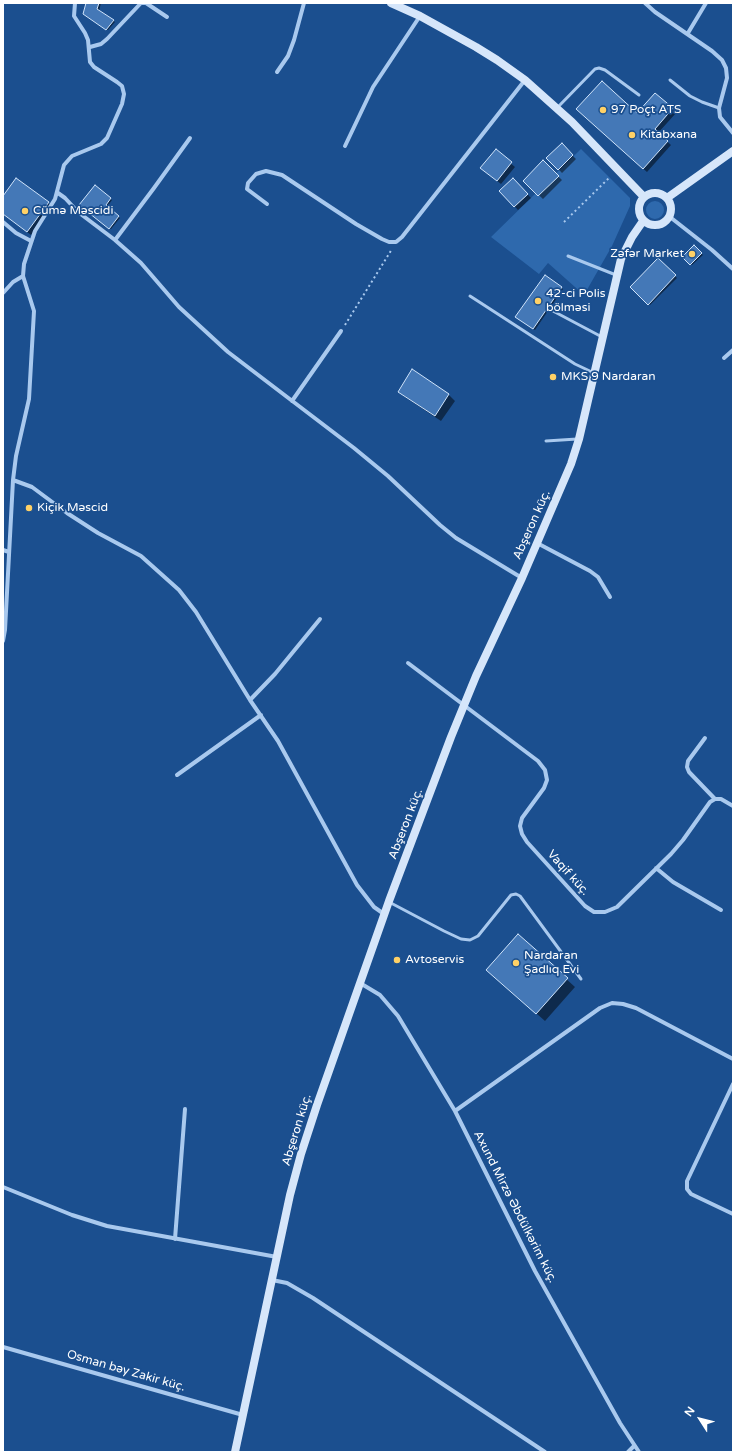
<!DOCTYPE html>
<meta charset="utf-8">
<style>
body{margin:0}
#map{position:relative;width:736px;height:1455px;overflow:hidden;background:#1b4f8f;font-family:"Varela Round",sans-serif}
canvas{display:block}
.frame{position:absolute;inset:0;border:4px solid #fff;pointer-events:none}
.north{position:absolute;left:680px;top:1399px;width:40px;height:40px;-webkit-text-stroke:3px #1b4f8f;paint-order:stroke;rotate:306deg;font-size:11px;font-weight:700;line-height:16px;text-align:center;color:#fff}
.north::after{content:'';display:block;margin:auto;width:14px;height:18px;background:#fff;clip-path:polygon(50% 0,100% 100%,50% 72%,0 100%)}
</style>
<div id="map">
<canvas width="736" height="1455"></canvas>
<div class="frame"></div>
<div class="north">N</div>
</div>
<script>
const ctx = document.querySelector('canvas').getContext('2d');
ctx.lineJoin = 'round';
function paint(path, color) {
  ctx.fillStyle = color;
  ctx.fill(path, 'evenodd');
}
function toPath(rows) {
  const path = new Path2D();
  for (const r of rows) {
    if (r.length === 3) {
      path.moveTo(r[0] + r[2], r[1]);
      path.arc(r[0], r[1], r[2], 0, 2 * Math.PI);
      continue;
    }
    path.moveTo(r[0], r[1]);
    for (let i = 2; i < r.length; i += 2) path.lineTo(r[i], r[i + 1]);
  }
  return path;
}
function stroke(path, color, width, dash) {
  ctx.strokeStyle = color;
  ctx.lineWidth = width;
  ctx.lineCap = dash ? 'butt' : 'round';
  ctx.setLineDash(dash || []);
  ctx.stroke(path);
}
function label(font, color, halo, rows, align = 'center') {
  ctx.font = font + ' "Varela Round",sans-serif';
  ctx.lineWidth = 3.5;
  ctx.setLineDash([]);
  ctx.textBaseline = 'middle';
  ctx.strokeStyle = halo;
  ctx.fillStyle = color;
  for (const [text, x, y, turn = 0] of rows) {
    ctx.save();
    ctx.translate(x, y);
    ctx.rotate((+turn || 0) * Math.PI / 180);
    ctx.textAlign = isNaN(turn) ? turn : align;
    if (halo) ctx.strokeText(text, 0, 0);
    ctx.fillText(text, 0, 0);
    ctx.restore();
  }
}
paint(toPath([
 [581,149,630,198,630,206,612,246,584,295,548,263,539,274,491,237],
 [655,210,9]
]), '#2e69ad');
paint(toPath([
 [87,3,101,3,99,11,115,22,108,30,86,16],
 [656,94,676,113,658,133,671,145,647,172,581,113,638,114],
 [562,145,576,159,562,173,548,158],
 [496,151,515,167,501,184,485,171],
 [543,162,562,180,543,199,524,181],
 [513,179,531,198,518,210,500,191],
 [95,187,112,200,107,207,120,218,111,229,82,207],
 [3,198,48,203,52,206,31,235,3,214],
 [694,246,703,255,692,265,683,257],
 [658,259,677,278,650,305,631,287],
 [545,276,563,289,535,330,518,318],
 [412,371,449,395,455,401,441,421,405,397,399,391],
 [518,935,575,987,545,1021,495,977]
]), '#0007');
const building = toPath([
 [86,3,99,3,97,9,114,20,106,30,83,14,86,3],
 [602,81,637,113,655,93,673,108,655,129,668,141,643,169,576,109,602,81],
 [562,143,573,155,558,170,546,158,562,143],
 [496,149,512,162,497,181,480,168,496,149],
 [543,160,559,176,538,196,523,181,543,160],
 [16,178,49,202,27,232,3,214,3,196,16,178],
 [513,178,528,194,514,207,499,191,513,178],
 [95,185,111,198,106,205,119,216,109,229,79,205,95,185],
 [694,245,702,253,690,265,682,257,694,245],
 [658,258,676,275,648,305,630,287,658,258],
 [545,275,562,287,533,329,515,317,545,275],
 [412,369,449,394,435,416,398,392,412,369],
 [518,934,568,978,536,1014,486,970,518,934]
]);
paint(building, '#4478b7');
stroke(building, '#cfe3fa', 1);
stroke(toPath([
 [564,222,609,178],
 [345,325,392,249]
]), '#a9c9ee', 2, [2, 3]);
stroke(toPath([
 [670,80,690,96,702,102,719,108],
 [557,108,595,69,599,68,605,70,639,95],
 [568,256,616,275],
 [470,296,575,364,594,373],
 [553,311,602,337],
 [546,441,577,439],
 [389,902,444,931,461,939,470,940,478,936,511,895,516,894,520,896,581,979]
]), '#a9c9ee', 3);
stroke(toPath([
 [142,3,146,3,167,17],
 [645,3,655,12,712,51,722,60,726,68,727,78,719,108,720,117,733,133],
 [688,33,706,3],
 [90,47,101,44,107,39,141,3],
 [277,72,288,56,294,40,304,3],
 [345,146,373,87,420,16],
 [58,193,65,198,78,212,115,240,141,263,179,307,228,352,354,448,388,476,440,525,456,538,522,578],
 [267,204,247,189,248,183,256,174,266,171,282,175,356,224,382,239,389,242,396,242,402,237,525,80],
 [670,217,712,250,733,269],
 [3,222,16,233,31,241],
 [115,240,154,188,190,138],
 [3,293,13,282,23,276],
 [724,358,733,350],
 [292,401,341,331],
 [13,480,32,487,67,513,98,533,141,556,179,590,196,612,250,700,278,741,357,885,374,907,384,914],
 [537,543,590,571,598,577,610,597],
 [3,550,9,552],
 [3,641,5,630,13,480,16,456,29,399,34,311,23,276,24,264,35,231,55,199,64,165,72,156,101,144,107,138,122,104,124,94,122,86,117,82,94,67,90,62,88,40,85,33,74,16,75,3],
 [408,663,538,761,545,770,547,780,544,788,522,818,520,826,522,834,527,842,585,906,594,912,605,912,617,907,671,854,683,840,710,802,715,799,721,799,733,806],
 [250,700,275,674,320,619],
 [705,738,688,761,687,767,689,772,715,799],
 [177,775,261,715],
 [656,868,673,882,721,910],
 [360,983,380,995,398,1016,455,1111,535,1271,620,1423,639,1452],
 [733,1084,687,1181,687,1189,691,1194,733,1214],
 [455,1111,600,1008,612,1003,623,1004,636,1008,733,1059],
 [3,1187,72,1215,107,1226,277,1257],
 [175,1239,185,1109],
 [272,1280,287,1283,313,1298,545,1452],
 [3,1347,243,1415],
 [628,1452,634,1446]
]), '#a9c9ee', 4);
stroke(toPath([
 [391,3,420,16,476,47,497,60,525,80,572,122,644,197],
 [655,209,16],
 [667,198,733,151],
 [235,1452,290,1195,301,1154,317,1105,389,901,451,737,476,676,522,578,571,464,579,439,621,259,632,237,643,221]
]), '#d6e6fa', 8);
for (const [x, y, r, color] of [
 [603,110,4,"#ffd166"],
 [632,135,4,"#ffd166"],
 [25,211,4,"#ffd166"],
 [692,254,4,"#ffd166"],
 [538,301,4,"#ffd166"],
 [553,377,4,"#ffd166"],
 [29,508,4,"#ffd166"],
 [397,960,4,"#ffd166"],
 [516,963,4,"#ffd166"]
]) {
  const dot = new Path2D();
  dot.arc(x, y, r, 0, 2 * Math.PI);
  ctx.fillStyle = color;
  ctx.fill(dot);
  stroke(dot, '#1b4f8f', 1.5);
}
label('12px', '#fff', '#1b4f8f', [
 ["97 Poçt ATS",611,110],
 ["Kitabxana",640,135],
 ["Cümə Məscidi",33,211],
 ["Zəfər Market",684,254,"right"],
 ["42-ci Polis",546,294],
 ["bölməsi",546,308],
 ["MKS 9 Nardaran",561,377],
 ["Kiçik Məscid",37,508],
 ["Nardaran",524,956],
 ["Şadlıq Evi",524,970],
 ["Avtoservis",405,960]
], 'left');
label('12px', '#fff', '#1b4f8f', [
 ["Abşeron küç.",532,525,-66],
 ["Abşeron küç.",406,824,-69],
 ["Vaqif küç.",568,873,48],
 ["Abşeron küç.",297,1130,-73],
 ["Axund Mirzə Əbdülkərim küç.",515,1207,63],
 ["Osman bəy Zakir küç.",126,1371,16]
]);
</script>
